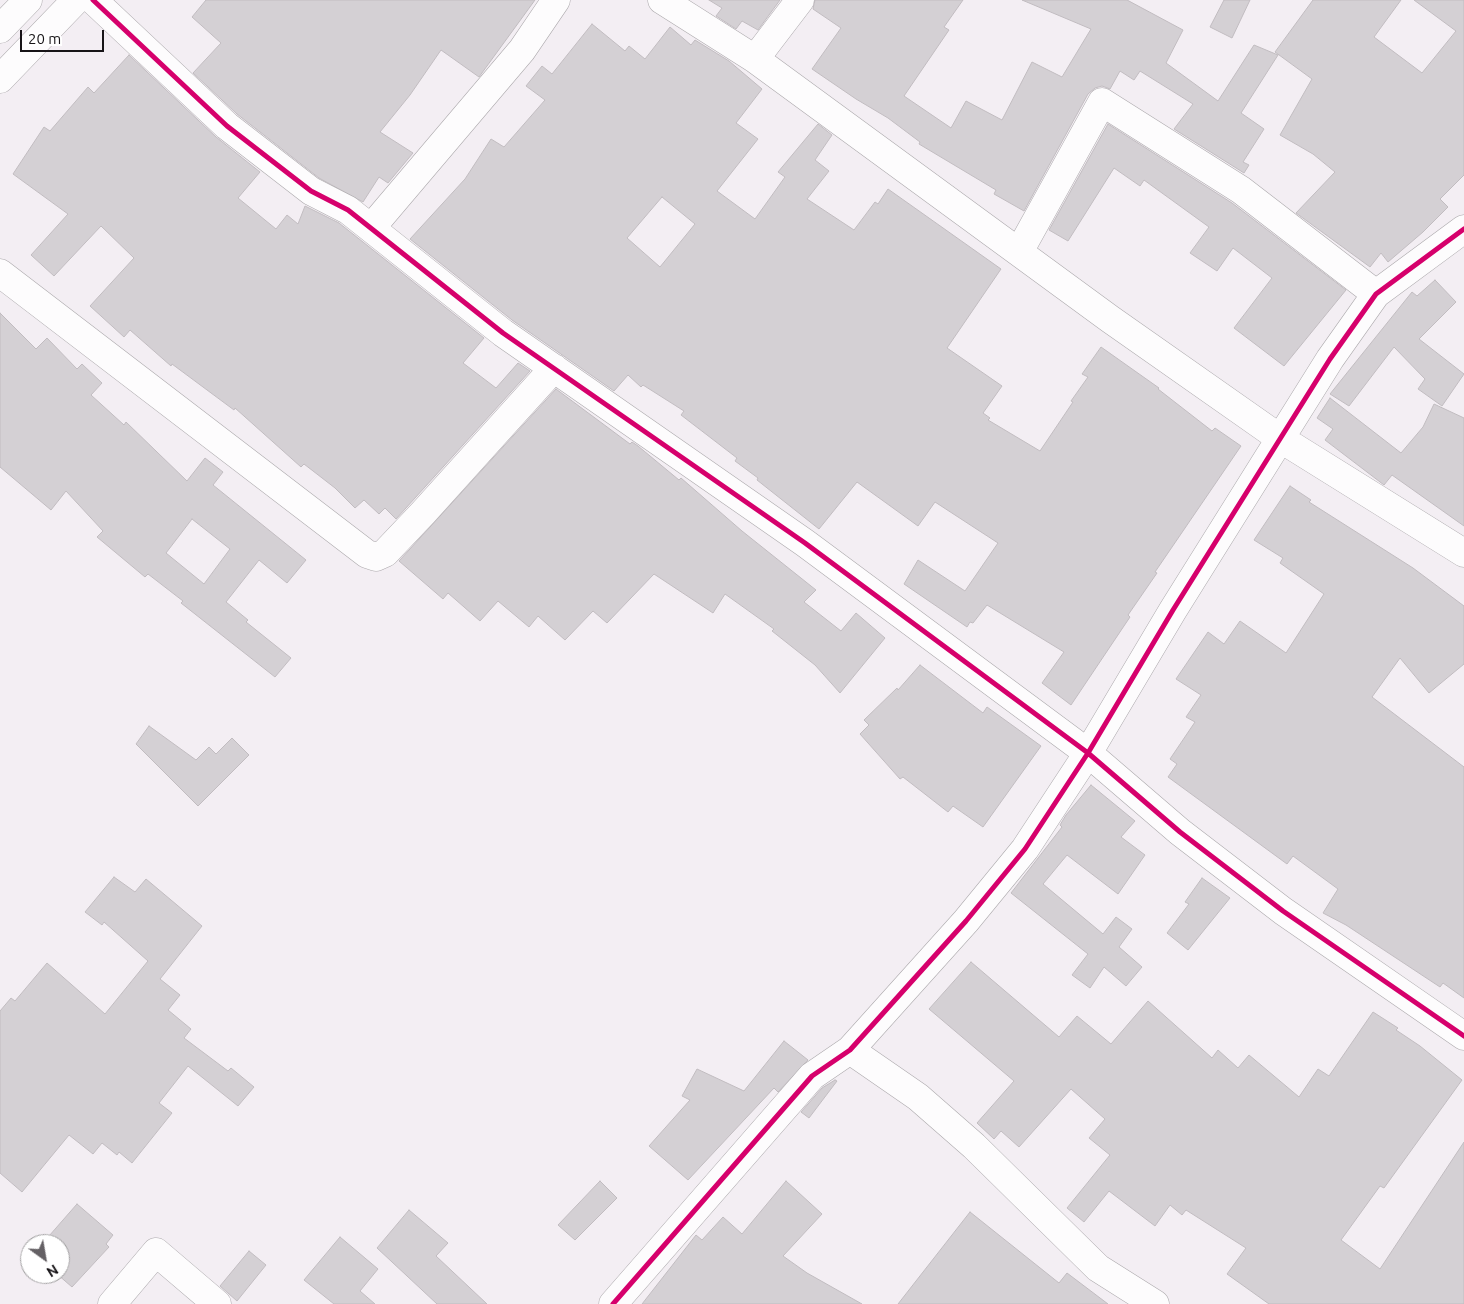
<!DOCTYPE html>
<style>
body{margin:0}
#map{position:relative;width:1464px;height:1304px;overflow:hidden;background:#f3eef3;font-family:Ubuntu,sans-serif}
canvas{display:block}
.north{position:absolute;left:20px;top:1234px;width:50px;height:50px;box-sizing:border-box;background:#fff;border:1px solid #a2a1a2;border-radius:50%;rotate:148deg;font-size:14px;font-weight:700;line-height:20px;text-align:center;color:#171417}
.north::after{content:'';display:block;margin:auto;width:18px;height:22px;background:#646064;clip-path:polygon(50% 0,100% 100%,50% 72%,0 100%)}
.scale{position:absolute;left:20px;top:30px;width:84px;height:22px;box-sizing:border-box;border:2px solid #171417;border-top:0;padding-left:6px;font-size:15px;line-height:18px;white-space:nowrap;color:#171417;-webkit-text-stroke:4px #fff;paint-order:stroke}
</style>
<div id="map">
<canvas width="1464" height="1304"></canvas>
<div class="north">N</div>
<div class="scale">20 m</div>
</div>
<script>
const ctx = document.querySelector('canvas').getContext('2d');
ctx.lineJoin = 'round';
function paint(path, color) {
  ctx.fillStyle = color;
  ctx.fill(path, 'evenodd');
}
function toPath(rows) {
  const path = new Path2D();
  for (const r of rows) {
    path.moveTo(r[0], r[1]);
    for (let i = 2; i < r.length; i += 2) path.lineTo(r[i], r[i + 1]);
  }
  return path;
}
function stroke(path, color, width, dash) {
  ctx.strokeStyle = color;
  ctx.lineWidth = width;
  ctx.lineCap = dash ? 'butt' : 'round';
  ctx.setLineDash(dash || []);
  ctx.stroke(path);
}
const building = toPath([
 [206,0,535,0,479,77,441,50,410,95,380,132,413,153,388,183,379,177,363,202,319,178,237,114,193,73,221,43,192,17,206,0],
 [709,0,780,0,758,30,742,21,736,29,716,16,722,8,709,0],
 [815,0,963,0,944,27,949,30,904,96,951,128,966,101,1002,120,1032,62,1062,77,1091,29,1022,0,1127,0,1183,30,1166,63,1218,101,1254,45,1278,55,1241,113,1264,129,1243,162,1249,165,1244,173,1174,129,1193,104,1140,71,1134,80,1120,71,1110,89,1102,86,1095,88,1088,94,1024,211,994,194,996,190,919,144,920,142,888,118,856,99,812,69,841,28,813,9,815,0],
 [1224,0,1250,0,1232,38,1210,27,1224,0],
 [1313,0,1401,0,1374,37,1422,73,1456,31,1414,0,1464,0,1464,175,1440,199,1448,207,1423,232,1388,262,1381,253,1370,267,1296,213,1335,172,1313,154,1280,135,1312,79,1275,52,1313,0],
 [592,24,625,51,629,46,645,59,670,27,691,45,695,40,729,61,762,89,736,123,758,139,717,191,755,219,785,177,778,172,818,124,832,135,815,160,829,171,807,199,854,230,875,202,878,204,888,189,1001,269,947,348,1002,386,983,413,990,418,988,420,1040,451,1073,402,1071,401,1088,377,1082,374,1101,347,1159,388,1158,389,1212,431,1215,428,1241,446,1155,572,1157,573,1128,615,1130,617,1071,705,1042,683,1064,652,987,605,973,623,970,622,967,627,904,584,918,560,965,591,998,543,935,502,918,526,857,482,819,529,757,480,758,478,735,461,737,458,681,415,684,411,643,385,641,387,628,375,614,391,512,320,410,239,465,179,491,139,504,147,545,100,526,86,542,66,552,74,592,24],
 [662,197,695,224,660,267,627,238,662,197],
 [129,55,216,137,260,172,238,198,276,229,287,215,298,224,305,206,339,223,484,338,463,363,496,388,518,363,530,371,396,519,385,508,379,514,364,500,355,508,335,488,304,464,301,467,235,408,234,410,172,364,171,366,130,330,124,337,90,306,134,258,101,226,54,276,31,255,68,214,13,174,44,127,50,131,88,87,94,93,129,55],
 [1108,124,1232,203,1346,290,1284,366,1234,328,1272,278,1233,248,1217,271,1190,253,1209,227,1144,180,1140,186,1114,168,1068,241,1049,230,1108,124],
 [1435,280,1456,302,1419,339,1464,374,1442,406,1418,389,1425,379,1394,347,1349,406,1330,394,1412,292,1417,296,1435,280],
 [0,313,36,349,47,338,77,369,82,364,102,383,91,395,124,425,126,422,187,481,205,458,223,472,213,485,306,560,287,583,259,560,226,602,248,620,246,622,291,658,275,677,181,603,183,601,148,574,145,577,97,537,103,531,66,491,51,510,0,467,0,313],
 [192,519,230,549,204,584,166,553,192,519],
 [556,389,630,444,632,442,638,446,679,480,681,478,742,531,816,590,804,602,841,631,856,613,885,638,840,693,815,665,772,631,774,629,725,594,713,613,654,574,607,623,593,611,565,640,538,616,529,627,498,601,480,621,448,593,443,599,399,561,556,389],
 [1330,398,1401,453,1423,427,1434,404,1464,418,1464,526,1392,475,1384,485,1325,440,1333,429,1317,418,1330,398],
 [1290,486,1311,500,1309,502,1413,568,1464,606,1464,664,1429,693,1400,658,1372,697,1464,767,1464,998,1443,983,1440,987,1346,925,1323,913,1338,889,1293,856,1287,864,1168,777,1177,764,1170,759,1195,722,1186,717,1201,695,1176,679,1208,632,1224,644,1240,621,1286,653,1324,594,1280,563,1283,558,1254,540,1290,486],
 [920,665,983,713,987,707,1041,746,983,827,953,806,948,812,903,777,900,779,860,734,869,725,864,720,897,688,898,690,920,665],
 [149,726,196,760,209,747,216,754,232,738,249,755,198,806,136,744,149,726],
 [1091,785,1135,821,1121,837,1145,855,1118,894,1067,855,1043,884,1103,934,1116,917,1132,929,1119,947,1142,967,1126,986,1104,967,1090,988,1072,975,1088,954,1011,893,1062,827,1060,825,1066,815,1091,785],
 [114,877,135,892,146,879,202,926,160,979,180,995,168,1010,191,1029,184,1038,228,1071,231,1068,254,1087,238,1106,188,1066,159,1103,172,1113,132,1163,119,1152,117,1155,102,1143,93,1154,69,1135,22,1192,0,1173,0,1011,11,998,15,1001,47,963,105,1014,148,961,104,922,102,925,85,912,114,877],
 [1202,878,1230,898,1188,950,1167,933,1189,904,1185,902,1202,878],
 [971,962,1059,1037,1077,1016,1111,1044,1148,1001,1212,1058,1218,1050,1238,1068,1249,1055,1299,1097,1318,1069,1329,1076,1373,1012,1398,1028,1396,1030,1420,1046,1462,1080,1384,1188,1380,1186,1341,1240,1380,1269,1464,1142,1464,1304,1269,1304,1227,1274,1246,1248,1186,1210,1182,1215,1170,1205,1155,1226,1109,1191,1084,1222,1067,1208,1110,1155,1089,1138,1105,1119,1071,1089,1019,1147,1001,1131,994,1139,977,1123,1014,1081,929,1009,971,962],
 [784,1041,808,1060,778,1092,774,1088,688,1180,649,1146,690,1100,682,1096,697,1069,744,1091,784,1041],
 [835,1080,837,1081,809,1118,801,1112,822,1088,835,1080],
 [600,1181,617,1198,575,1240,558,1225,600,1181],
 [786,1181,822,1214,783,1256,807,1273,862,1304,642,1304,696,1235,702,1240,723,1217,742,1234,786,1181],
 [77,1204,113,1235,106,1244,109,1247,72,1287,57,1274,60,1274,60,1264,62,1261,60,1259,60,1244,42,1244,77,1204],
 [409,1210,448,1243,436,1256,487,1304,437,1304,377,1248,409,1210],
 [970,1212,1059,1283,1067,1273,1108,1304,898,1304,970,1212],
 [340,1237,378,1269,360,1291,375,1304,334,1304,304,1280,340,1237],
 [249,1251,266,1265,237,1301,220,1286,249,1251]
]);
paint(building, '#d4d0d4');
stroke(building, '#c1bcc0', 1);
const minor = toPath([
 [93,0,227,126,311,191,348,210,503,333,805,543,1088,753,1180,832,1283,911,1464,1036],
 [662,0,755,59,1110,319,1281,439,1464,553],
 [755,59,800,0],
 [371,228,522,50,556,0],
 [1019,252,1102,102,1241,190,1376,294],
 [0,273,367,554,376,557,385,553,423,513,554,368],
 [850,1050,918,1097,974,1146,1098,1268,1155,1304],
 [112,1304,156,1252,217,1304],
 [613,1304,812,1076,850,1050,966,921,1025,849,1088,753,1173,610,1330,359,1376,294,1464,229]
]);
const highway = toPath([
 [0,29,28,0],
 [0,79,76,0]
]);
stroke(minor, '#aba8ab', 29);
stroke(highway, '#aba8ab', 29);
stroke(minor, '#fdfcfd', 28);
stroke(highway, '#fdfcfd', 28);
stroke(toPath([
 [93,0,227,126,311,191,348,210,503,333,805,543,1088,753,1180,832,1283,911,1464,1036],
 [613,1304,812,1076,850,1050,966,921,1025,849,1088,753,1173,610,1330,359,1376,294,1464,229]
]), '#d6006c', 5);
</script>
